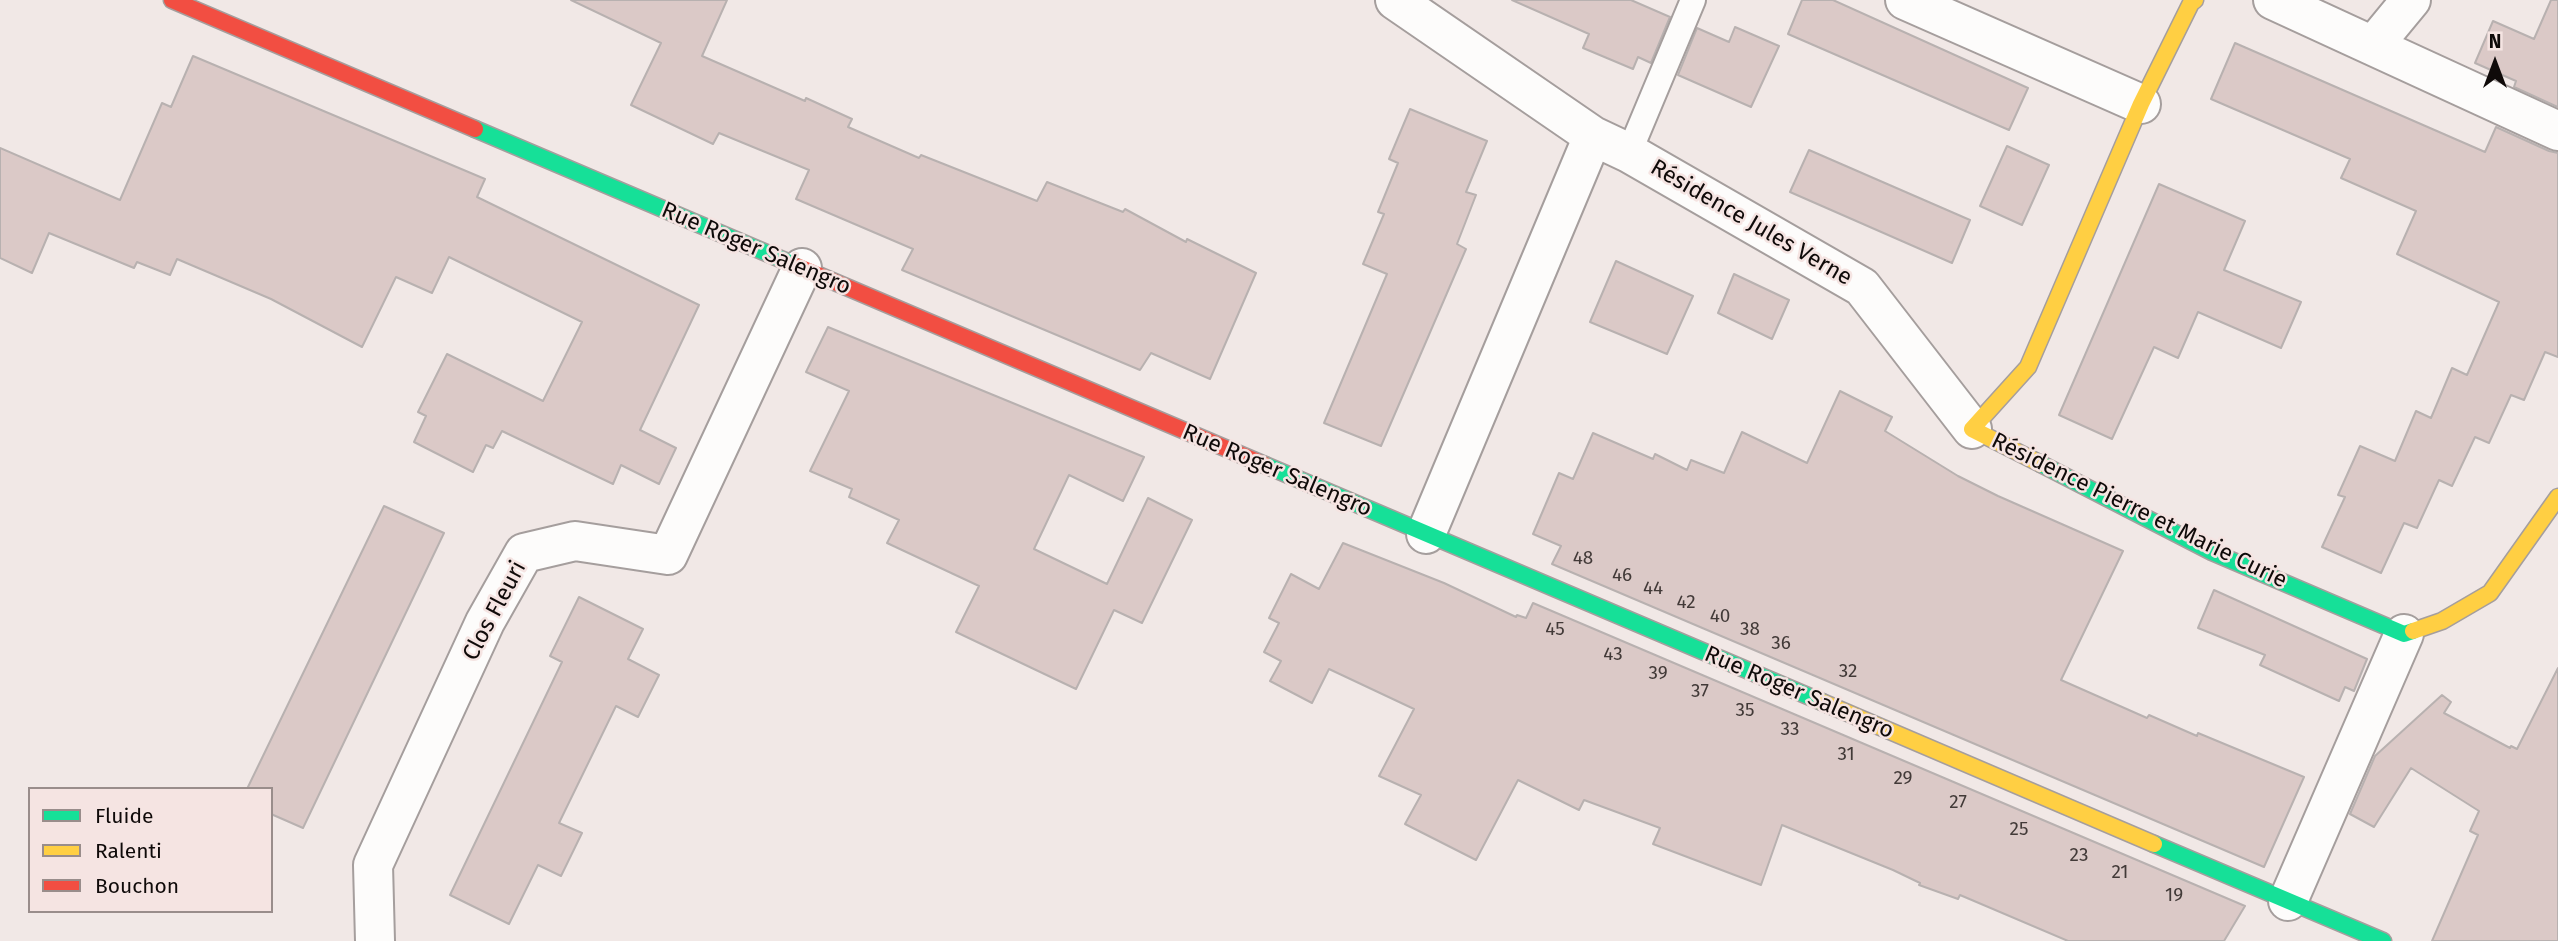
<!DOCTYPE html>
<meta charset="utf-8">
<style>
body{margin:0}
#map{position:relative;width:2558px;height:941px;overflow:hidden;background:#f1e8e6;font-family:"Fira Sans",sans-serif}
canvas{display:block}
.legend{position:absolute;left:28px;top:787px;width:245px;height:126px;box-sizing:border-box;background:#f5e4e2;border:2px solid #998d8b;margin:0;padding:9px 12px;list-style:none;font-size:21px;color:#0f0a09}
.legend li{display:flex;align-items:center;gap:14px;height:35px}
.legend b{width:35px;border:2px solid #998d8b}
.north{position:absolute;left:2460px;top:28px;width:70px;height:70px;-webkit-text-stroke:5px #f5e4e2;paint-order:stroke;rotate:0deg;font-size:19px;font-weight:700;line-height:28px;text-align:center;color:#0f0a09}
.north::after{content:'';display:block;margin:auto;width:24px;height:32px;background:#0f0a09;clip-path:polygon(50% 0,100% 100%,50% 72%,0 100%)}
</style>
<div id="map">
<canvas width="2558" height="941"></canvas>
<ul class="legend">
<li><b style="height:9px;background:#16e098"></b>Fluide</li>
<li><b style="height:9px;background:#ffcf43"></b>Ralenti</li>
<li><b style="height:9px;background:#f24e42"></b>Bouchon</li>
</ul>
<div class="north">N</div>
</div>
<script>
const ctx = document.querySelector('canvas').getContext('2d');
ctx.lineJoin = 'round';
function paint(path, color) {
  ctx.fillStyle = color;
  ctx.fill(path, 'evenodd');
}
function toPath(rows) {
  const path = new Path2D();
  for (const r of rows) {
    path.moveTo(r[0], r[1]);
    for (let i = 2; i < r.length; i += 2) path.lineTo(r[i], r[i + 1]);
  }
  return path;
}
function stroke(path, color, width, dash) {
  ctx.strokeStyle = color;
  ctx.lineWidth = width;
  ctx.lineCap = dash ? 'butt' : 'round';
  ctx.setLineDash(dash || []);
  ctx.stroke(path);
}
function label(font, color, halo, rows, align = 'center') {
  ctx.font = font + ' "Fira Sans",sans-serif';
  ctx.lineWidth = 5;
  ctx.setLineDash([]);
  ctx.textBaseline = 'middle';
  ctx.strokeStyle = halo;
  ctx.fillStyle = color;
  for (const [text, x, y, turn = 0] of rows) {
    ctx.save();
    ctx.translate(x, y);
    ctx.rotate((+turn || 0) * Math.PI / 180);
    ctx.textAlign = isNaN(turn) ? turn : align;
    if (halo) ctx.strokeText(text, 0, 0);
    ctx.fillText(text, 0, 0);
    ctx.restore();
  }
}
const building = toPath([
 [571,0,727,0,702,56,805,101,806,98,852,119,848,127,919,158,921,155,1037,201,1047,182,1123,212,1125,209,1186,242,1187,239,1256,273,1210,379,1151,353,1140,370,902,270,913,249,796,199,809,170,719,133,713,144,631,105,661,43,571,0],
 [1512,0,1631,0,1670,17,1651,63,1638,57,1633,69,1583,48,1589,34,1512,0],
 [1802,0,1833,0,2028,88,2009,130,1788,34,1802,0],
 [2551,0,2558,0,2558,107,2514,87,2516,81,2475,63,2493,21,2534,39,2551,0],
 [1735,27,1779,46,1751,107,1678,75,1697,28,1729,42,1735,27],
 [2235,43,2485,152,2496,127,2549,151,2558,153,2558,357,2545,352,2524,400,2511,395,2489,443,2475,437,2452,486,2439,480,2417,528,2404,523,2381,573,2322,547,2345,497,2338,495,2360,446,2395,461,2416,411,2431,418,2452,368,2467,375,2499,302,2397,254,2416,211,2341,178,2350,159,2211,99,2235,43],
 [193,56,485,179,477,197,699,305,640,430,676,448,659,484,621,465,613,484,502,431,493,448,486,445,473,472,414,442,426,416,418,412,447,354,543,401,582,322,449,257,432,293,396,277,362,347,271,299,177,259,170,275,137,262,134,268,49,233,32,273,0,258,0,148,120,200,162,103,171,107,193,56],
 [1410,109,1487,141,1466,192,1476,195,1457,244,1466,249,1381,446,1324,423,1387,274,1363,264,1384,214,1378,212,1398,163,1389,159,1410,109],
 [2007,146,2049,165,2022,225,1980,206,2007,146],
 [1809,150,1970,220,1952,263,1790,192,1809,150],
 [2159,184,2245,221,2224,270,2301,302,2281,348,2198,312,2178,358,2154,347,2112,439,2059,415,2159,184],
 [1616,261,1693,296,1667,354,1590,322,1616,261],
 [1734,274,1789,300,1772,339,1718,313,1734,274],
 [828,327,1144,457,1123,501,1069,475,1034,549,1107,584,1148,498,1192,520,1142,623,1114,610,1076,689,956,632,979,586,887,543,899,520,849,497,852,489,810,471,849,391,806,372,828,327],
 [1840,391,1892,417,1885,431,1958,476,1998,496,2123,551,2061,680,2147,718,2149,715,2197,736,2198,733,2304,777,2264,867,1552,564,1561,546,1533,534,1559,473,1573,479,1593,433,1653,459,1655,454,1687,470,1691,460,1724,473,1742,432,1807,463,1840,391],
 [384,506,444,533,303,828,271,814,271,789,247,789,384,506],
 [1343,543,1444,583,1516,617,1517,615,1526,618,1533,603,2245,906,2224,941,2068,941,1960,895,1958,899,1919,885,1920,883,1893,870,1782,825,1761,885,1653,844,1660,828,1584,800,1579,810,1518,780,1476,860,1405,824,1421,795,1379,776,1414,709,1329,669,1312,703,1270,681,1281,661,1264,652,1279,623,1269,618,1291,574,1319,589,1343,543],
 [2214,590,2367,659,2354,691,2345,687,2339,701,2260,665,2265,655,2198,628,2214,590],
 [579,597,643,629,628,659,659,675,638,717,616,706,559,823,582,833,561,876,538,865,509,924,450,895,562,662,550,656,579,597],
 [2558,668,2558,941,2432,941,2478,835,2470,831,2479,811,2411,768,2374,827,2350,814,2375,756,2442,695,2451,702,2444,713,2510,748,2511,746,2517,749,2558,668]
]);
paint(building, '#dbc9c7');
stroke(building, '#b8b1b0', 2);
const lane = toPath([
 [1629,153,1693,0]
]);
const street = toPath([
 [1395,0,1593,136,1629,153,1862,287,1972,429],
 [1905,0,2141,104],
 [2273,0,2373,46,2411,0],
 [2373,46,2558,131],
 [1426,534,1593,136],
 [2288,901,2404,634],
 [375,941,373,865,485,622,524,553,575,541,668,555,802,268]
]);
const fast = toPath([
 [475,129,797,266],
 [2041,464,2212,552,2404,634,2413,631],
 [1265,465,1822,702],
 [2154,844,2383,941]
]);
const slow = toPath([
 [2041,464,1972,429,2028,367,2141,104,2191,3,2195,0],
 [2413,631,2442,621,2490,593,2558,497],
 [1822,702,2154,844]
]);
const jam = toPath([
 [172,0,475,129],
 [797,266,1265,465]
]);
stroke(lane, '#a59e9d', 28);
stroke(street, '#a59e9d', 42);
stroke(fast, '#a59e9d', 19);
stroke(slow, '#a59e9d', 19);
stroke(jam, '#a59e9d', 19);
stroke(lane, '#fdfcfb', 24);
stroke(street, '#fdfcfb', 38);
stroke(fast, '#16e098', 16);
stroke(slow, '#ffcf43', 16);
stroke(jam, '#f24e42', 16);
label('19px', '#423a38', null, [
 ["48",1583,559],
 ["46",1622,576],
 ["44",1653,589],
 ["42",1686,603],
 ["40",1720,617],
 ["45",1555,630],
 ["38",1750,630],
 ["36",1781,644],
 ["43",1613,655],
 ["32",1848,672],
 ["39",1658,674],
 ["37",1700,692],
 ["35",1745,711],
 ["33",1790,730],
 ["31",1846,755],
 ["29",1903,779],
 ["27",1958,803],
 ["25",2019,830],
 ["23",2079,856],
 ["21",2120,873],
 ["19",2174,896]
]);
label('23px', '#0f0a09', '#f5e4e2', [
 ["Résidence Jules Verne",1751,223,30],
 ["Rue Roger Salengro",756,249,23],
 ["Rue Roger Salengro",1277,471,23],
 ["Résidence Pierre et Marie Curie",2139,511,26],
 ["Clos Fleuri",495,611,-62],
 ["Rue Roger Salengro",1799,693,23]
]);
</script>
